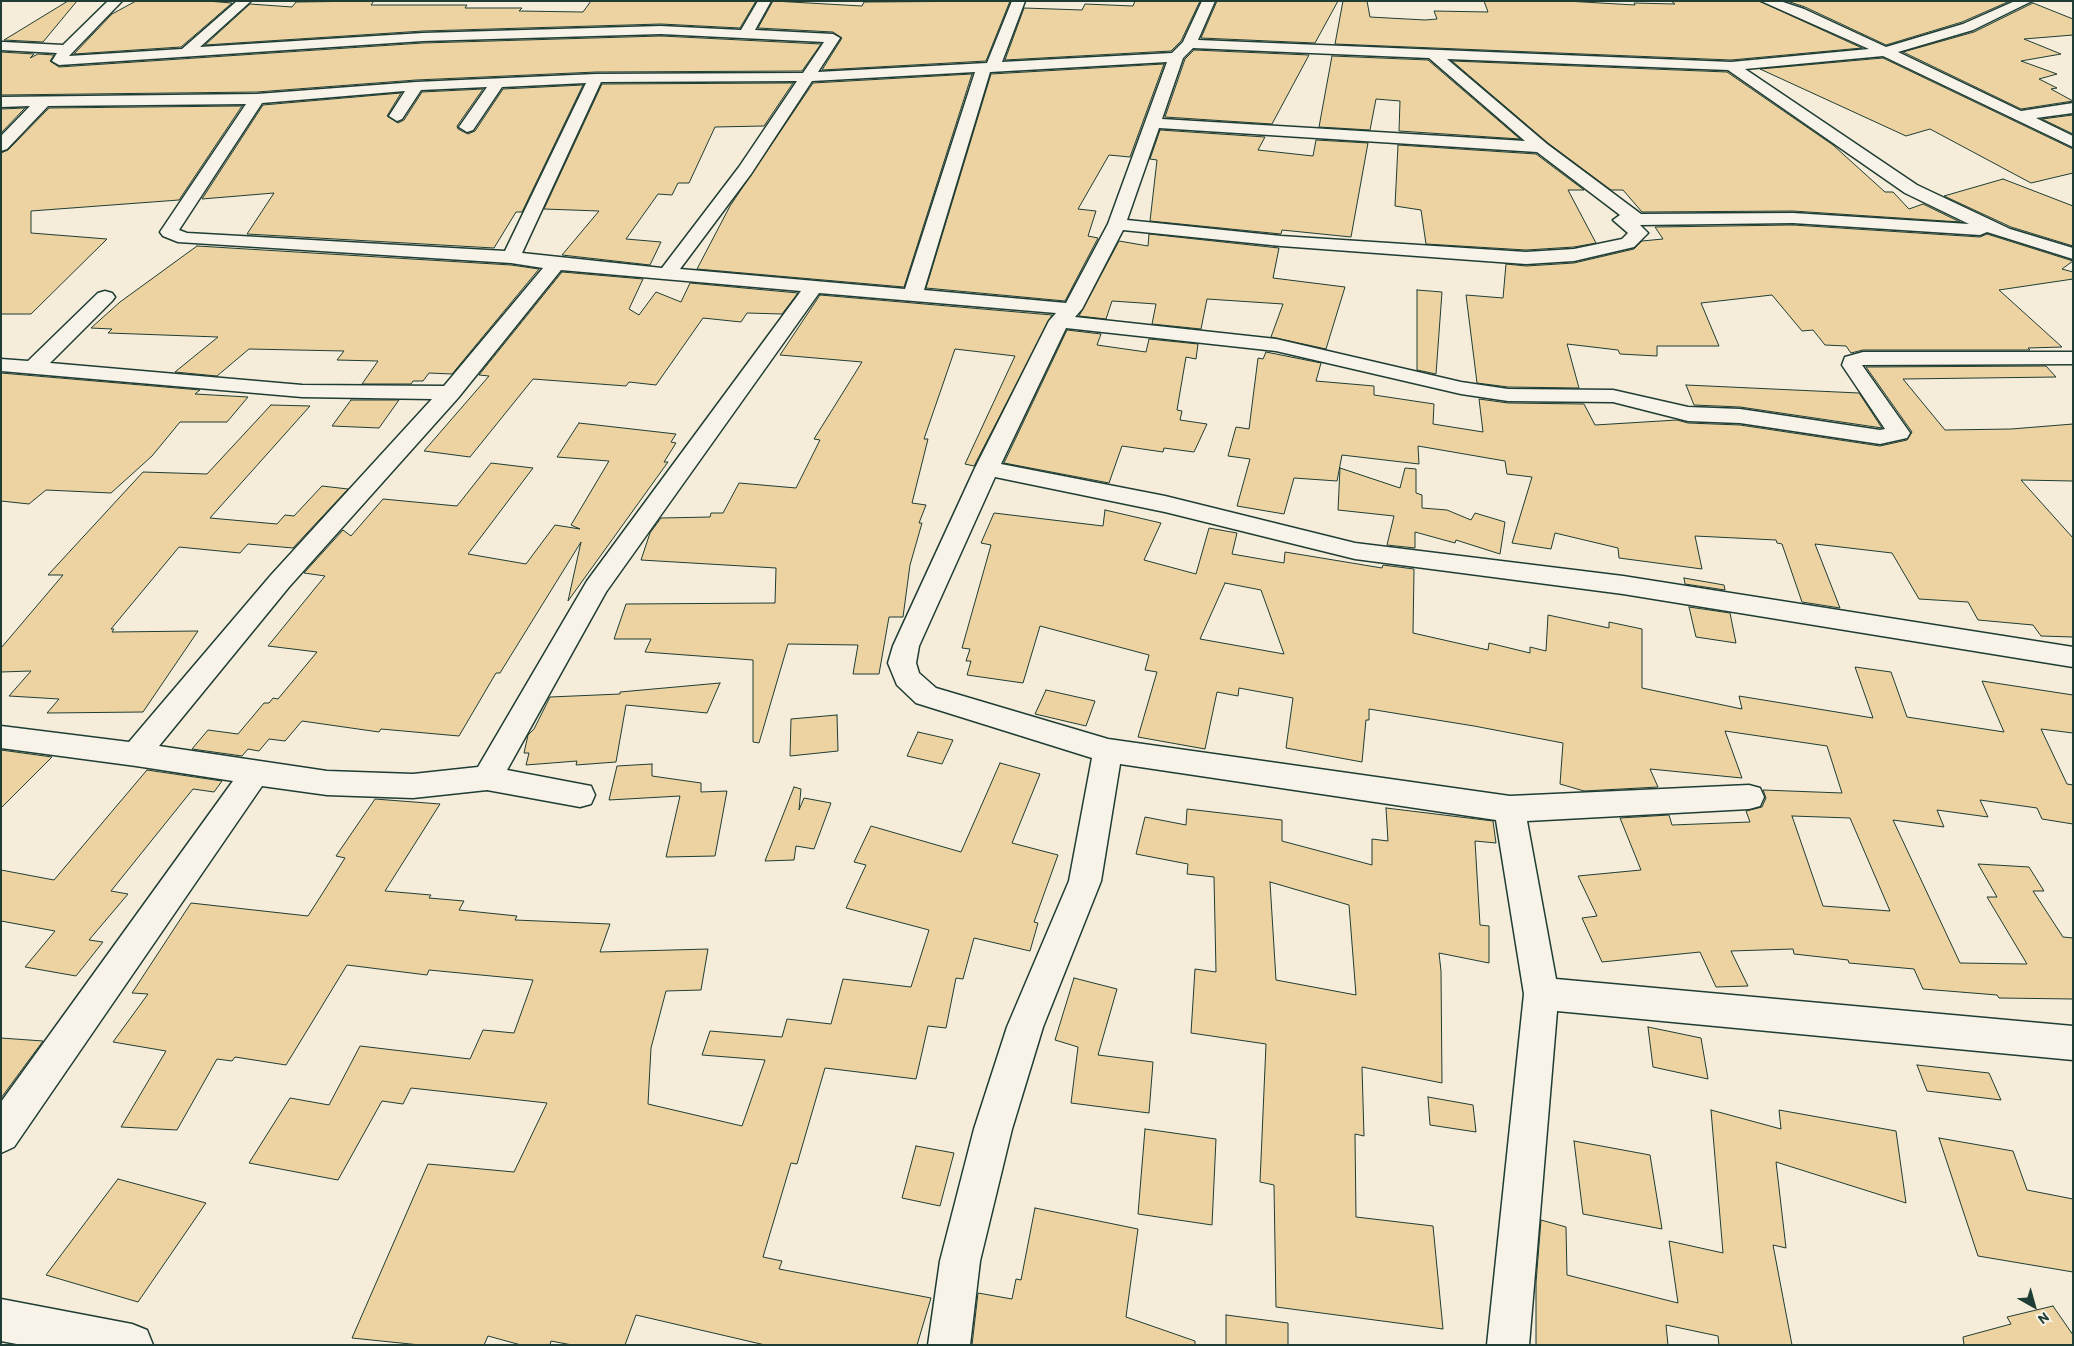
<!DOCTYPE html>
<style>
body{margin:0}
#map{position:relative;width:2074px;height:1346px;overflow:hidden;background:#f5edda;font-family:Itim,sans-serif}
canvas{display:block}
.frame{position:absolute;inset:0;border:2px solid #1f3d34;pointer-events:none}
.north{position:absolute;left:2009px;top:1281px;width:50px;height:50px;-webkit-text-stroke:4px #f7f3e8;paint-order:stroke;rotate:142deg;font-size:14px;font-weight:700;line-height:20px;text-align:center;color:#1f3d34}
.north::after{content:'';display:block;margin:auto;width:18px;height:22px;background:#1f3d34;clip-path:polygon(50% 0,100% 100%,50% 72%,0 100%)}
</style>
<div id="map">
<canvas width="2074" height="1346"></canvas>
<div class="frame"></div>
<div class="north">N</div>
</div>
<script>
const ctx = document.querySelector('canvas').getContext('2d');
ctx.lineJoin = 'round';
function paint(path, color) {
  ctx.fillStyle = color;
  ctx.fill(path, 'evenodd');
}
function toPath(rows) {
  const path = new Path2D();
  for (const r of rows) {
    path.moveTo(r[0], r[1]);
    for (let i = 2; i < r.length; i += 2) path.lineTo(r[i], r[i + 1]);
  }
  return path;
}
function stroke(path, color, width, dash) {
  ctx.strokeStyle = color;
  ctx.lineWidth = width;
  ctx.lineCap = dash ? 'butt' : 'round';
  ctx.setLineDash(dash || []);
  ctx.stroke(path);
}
const building = toPath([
 [68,1,77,1,43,42,4,40,68,1],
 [136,1,207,1,232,3,181,47,74,54,112,14,136,1],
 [374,1,371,5,467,5,465,8,522,8,519,11,583,12,591,1,756,1,740,28,661,24,423,31,205,45,250,4,292,7,296,2,374,1],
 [773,1,862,6,864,2,1010,1,986,61,822,70,842,38,833,32,758,28,773,1],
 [1135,1,1200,1,1181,41,1171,51,1005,60,1024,8,1082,10,1085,4,1133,6,1135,1],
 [1217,1,1338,1,1315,43,1201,38,1217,1],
 [1343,1,1367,1,1370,17,1425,20,1437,19,1434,11,1488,12,1484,1,1566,1,1635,5,1634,3,1675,4,1671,1,1759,1,1862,48,1731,60,1335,44,1343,1],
 [1787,1,2010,1,1962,22,1886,45,1805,7,1787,1],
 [2033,3,2073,19,2073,35,2024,39,2061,54,2021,61,2057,74,2039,79,2057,88,2051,89,2073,101,2021,109,1903,52,1974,32,2033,3],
 [661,36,821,44,802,71,596,72,416,80,257,92,1,95,1,52,34,54,30,58,38,54,54,55,50,61,59,67,423,43,661,36],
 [1194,50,1309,55,1272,124,1165,117,1185,59,1194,50],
 [1332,56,1428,60,1520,139,1399,131,1400,101,1376,99,1370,130,1319,127,1332,56],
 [1883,58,2073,149,2073,173,2031,183,1930,129,1906,136,1760,69,1883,58],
 [1452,61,1727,72,1833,145,1885,192,1893,192,1909,209,1923,204,1960,222,1793,211,1642,212,1623,190,1611,190,1548,143,1452,61],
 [1164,64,1130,157,1109,155,1078,209,1096,211,1088,236,1098,238,1065,301,926,288,991,74,1164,64],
 [972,74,904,287,697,269,730,206,813,83,972,74],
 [793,83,764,126,715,127,689,183,678,183,672,195,658,194,626,239,661,242,650,265,562,255,599,211,544,209,602,84,793,83],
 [583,85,522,212,516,212,494,248,247,234,274,193,202,199,263,105,401,93,387,116,398,123,404,120,422,92,483,89,457,126,458,129,468,134,475,131,503,89,583,85],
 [242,106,179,200,31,211,31,233,107,239,31,314,1,314,1,153,8,150,49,108,242,106],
 [25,108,1,133,1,109,25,108],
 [2073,115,2073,134,2042,119,2073,115],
 [1160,130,1265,137,1258,150,1313,156,1316,140,1368,143,1351,237,1282,230,1281,234,1150,221,1157,160,1150,159,1160,130],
 [1398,145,1536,154,1584,190,1568,190,1596,243,1574,247,1526,250,1426,244,1421,210,1395,206,1398,145],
 [2003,179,2073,206,2073,246,2011,227,1944,196,2003,179],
 [1793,225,1980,237,1987,234,2073,261,2062,269,2073,272,2073,279,1999,290,2062,347,2028,348,2030,350,1863,350,1851,353,1846,346,1825,345,1813,330,1802,331,1772,295,1701,303,1719,346,1657,346,1657,356,1620,354,1618,350,1567,344,1579,388,1508,387,1477,383,1466,295,1503,298,1506,264,1526,266,1574,263,1634,249,1642,241,1663,239,1655,227,1793,225],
 [1149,234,1279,248,1273,278,1345,287,1326,349,1271,337,1283,304,1207,299,1201,329,1152,324,1156,304,1112,301,1106,319,1079,316,1119,241,1148,246,1149,234],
 [197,246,511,265,539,269,452,374,429,373,423,381,413,381,411,384,362,384,378,361,337,360,344,351,249,349,217,376,175,372,218,337,108,333,112,329,91,328,120,302,197,246],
 [562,272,643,279,629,309,639,315,656,292,681,302,690,283,798,293,782,314,747,313,741,322,703,318,656,385,629,382,626,386,533,379,470,457,424,451,489,376,479,375,562,272],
 [1417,290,1442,292,1436,374,1417,370,1417,290],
 [820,295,1052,315,974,466,965,464,1015,356,955,349,924,439,928,439,912,503,926,505,919,523,922,523,910,565,903,617,889,617,879,674,853,674,858,645,788,644,759,743,753,742,753,660,645,652,651,639,614,639,626,604,775,603,776,568,641,560,650,533,661,518,710,517,711,513,723,513,739,483,796,488,820,440,814,439,862,362,780,355,820,295],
 [1067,330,1101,334,1097,345,1146,352,1149,339,1198,344,1196,359,1186,357,1177,410,1182,411,1180,420,1207,424,1194,452,1164,448,1163,452,1122,446,1109,483,1004,463,1067,330],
 [1266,352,1321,363,1316,381,1374,386,1374,395,1434,404,1433,424,1483,432,1479,399,1508,403,1584,404,1595,425,1677,420,1688,423,1740,425,1880,446,1907,440,1912,432,1866,367,2046,366,2056,377,1903,379,1945,430,2011,429,2073,424,2073,481,2021,480,2073,538,2073,637,2041,636,2033,625,1978,620,1968,602,1919,599,1892,553,1815,544,1840,608,1802,602,1782,544,1777,543,1776,540,1695,536,1702,569,1619,558,1618,548,1555,533,1551,549,1512,543,1532,477,1507,474,1505,461,1418,446,1419,464,1342,455,1337,481,1294,478,1284,514,1237,506,1250,459,1228,456,1236,427,1249,429,1258,358,1263,359,1266,352],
 [1,373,200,390,195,394,248,397,227,422,180,422,152,456,111,493,46,490,29,504,1,501,1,373],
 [1686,385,1859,393,1882,428,1740,407,1694,405,1686,385],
 [351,400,399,400,379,428,332,426,351,400],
 [271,405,310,406,210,518,277,524,285,515,294,516,322,486,348,489,293,548,248,544,240,553,179,547,111,629,114,629,112,632,198,631,143,712,47,713,59,699,9,696,31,671,1,672,1,648,63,575,48,575,143,472,207,474,271,405],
 [579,423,676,434,671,442,676,443,664,462,668,462,568,601,581,542,500,673,496,673,459,736,381,729,379,732,302,721,285,741,269,739,259,751,248,749,242,756,192,749,208,730,238,734,264,703,269,703,273,698,278,699,317,652,268,646,325,576,304,573,343,530,351,536,383,499,457,506,491,463,533,468,468,554,526,564,555,525,580,529,571,525,609,461,557,457,579,423],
 [1340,468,1400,488,1405,468,1416,469,1416,493,1422,495,1422,508,1447,510,1471,520,1475,513,1505,522,1500,554,1456,540,1455,543,1415,532,1415,548,1387,545,1394,516,1338,510,1340,468],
 [1105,510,1161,523,1144,560,1196,574,1209,528,1237,533,1232,554,1284,563,1285,552,1382,568,1383,565,1414,569,1413,633,1488,650,1489,643,1530,653,1530,647,1546,651,1548,615,1609,628,1609,622,1642,629,1642,688,1742,709,1739,696,1873,718,1855,667,1891,672,1907,717,2004,732,1982,681,2073,695,2073,733,2041,729,2067,784,2073,785,2073,824,2042,819,2037,808,1980,800,1988,817,1937,810,1944,827,1893,820,1960,963,2027,964,1987,897,1997,897,1978,864,2029,867,2044,891,2033,891,2063,937,2073,938,2073,999,1999,998,1997,995,1923,989,1914,969,1849,963,1848,960,1794,954,1793,949,1731,951,1748,986,1716,987,1700,952,1602,962,1582,918,1597,916,1578,876,1641,870,1620,818,1669,815,1672,825,1750,822,1746,811,1762,807,1766,798,1763,790,1842,793,1827,746,1725,731,1742,778,1650,769,1658,787,1584,791,1560,784,1563,743,1474,726,1369,709,1369,720,1366,720,1362,762,1286,748,1293,698,1239,688,1238,696,1217,692,1205,749,1138,737,1157,672,1145,670,1149,655,1040,626,1023,683,967,675,971,661,966,661,970,649,962,648,991,545,981,543,994,513,1103,526,1105,510],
 [1225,583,1261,590,1284,654,1200,639,1225,583],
 [1792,816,1850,818,1890,911,1823,906,1792,816],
 [1684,578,1724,585,1725,590,1685,584,1684,578],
 [1689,607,1730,613,1736,643,1696,637,1689,607],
 [720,683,707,713,626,705,616,762,576,765,577,761,526,765,529,753,524,753,528,735,534,729,550,697,620,694,620,692,720,683],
 [1046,690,1095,701,1086,726,1035,714,1046,690],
 [837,715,838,751,790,756,791,719,837,715],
 [918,732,953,740,942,764,907,756,918,732],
 [1,750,52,757,1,808,1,750],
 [1000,763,1040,774,1012,843,1058,855,1034,922,1038,923,1030,951,974,938,963,979,956,978,946,1028,928,1026,916,1079,825,1068,797,1164,791,1163,763,1257,782,1261,779,1269,931,1298,917,1345,765,1345,636,1315,625,1345,572,1345,551,1341,550,1345,521,1345,488,1336,484,1345,420,1345,352,1338,428,1164,514,1172,547,1103,411,1088,403,1104,382,1101,338,1180,249,1163,290,1098,329,1105,360,1046,470,1059,483,1030,514,1033,533,980,429,970,427,975,347,965,286,1065,235,1057,232,1061,217,1059,177,1130,121,1127,166,1051,113,1042,148,994,132,993,191,903,308,916,345,858,336,856,375,799,440,804,385,891,431,895,429,898,464,901,459,910,517,916,515,920,610,924,600,952,708,949,701,990,666,991,651,1048,648,1104,742,1126,765,1060,702,1055,710,1031,782,1037,787,1019,831,1024,843,979,911,987,929,930,846,908,866,865,854,862,871,826,961,852,1000,763],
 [652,764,652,776,701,783,701,792,727,791,715,856,666,857,680,796,609,800,617,766,652,764],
 [147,770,222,781,214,792,193,789,111,891,128,894,89,940,103,942,76,976,25,967,55,931,1,921,1,870,54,880,147,770],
 [794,787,801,789,799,810,804,798,831,803,814,849,796,846,794,860,765,861,794,787],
 [1386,808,1493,821,1496,843,1475,841,1480,925,1489,926,1489,963,1439,953,1441,971,1442,1083,1362,1067,1364,1136,1355,1134,1356,1217,1433,1226,1443,1329,1276,1307,1274,1185,1260,1182,1266,1044,1191,1033,1195,969,1216,972,1214,877,1187,874,1188,864,1136,854,1145,817,1186,825,1187,809,1282,820,1282,841,1372,865,1372,839,1388,841,1386,808],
 [1270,882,1349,905,1356,995,1276,980,1270,882],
 [1074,978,1117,989,1098,1055,1153,1062,1149,1113,1071,1103,1078,1047,1055,1040,1074,978],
 [1648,1027,1701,1038,1708,1079,1653,1067,1648,1027],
 [1,1038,43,1041,1,1098,1,1038],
 [1917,1065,1989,1073,2001,1100,1927,1091,1917,1065],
 [1428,1097,1473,1105,1476,1132,1430,1125,1428,1097],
 [1711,1110,1781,1129,1779,1110,1896,1131,1906,1203,1776,1162,1786,1248,1773,1245,1792,1345,1719,1345,1718,1336,1666,1325,1668,1345,1536,1345,1536,1283,1541,1220,1566,1227,1567,1275,1678,1303,1669,1241,1723,1253,1711,1110],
 [1145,1129,1216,1139,1212,1225,1138,1214,1145,1129],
 [1939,1138,2013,1151,2027,1190,2073,1199,2073,1272,1978,1256,1939,1138],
 [1574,1141,1650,1155,1662,1229,1583,1214,1574,1141],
 [916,1146,954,1153,940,1206,902,1198,916,1146],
 [118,1179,206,1203,138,1302,46,1275,118,1179],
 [1035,1208,1138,1229,1126,1317,1195,1341,1195,1345,972,1345,978,1293,1012,1299,1016,1279,1021,1280,1035,1208],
 [2053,1306,2073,1335,2073,1345,1964,1345,1963,1337,2011,1324,2007,1317,2053,1306],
 [1226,1315,1288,1323,1288,1345,1226,1345,1226,1315]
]);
paint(building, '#ecd3a1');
stroke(building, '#1f3d34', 1);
const minor = toPath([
 [108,1,122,1,69,56,182,49,237,1,251,1,200,47,423,33,661,26,741,30,758,1,771,1,755,30,833,34,840,38,818,72,987,63,1012,1,1025,1,1002,62,1172,53,1183,42,1202,1,1215,1,1198,40,1731,62,1869,49,1761,1,1780,1,1804,9,1886,47,1963,24,2015,1,2032,1,1973,30,1898,52,2021,111,2073,103,2073,113,2036,118,2073,136,2073,147,1883,56,1745,69,1917,185,2010,229,2073,248,2073,259,1987,232,1980,235,1793,223,1640,225,1648,233,1634,247,1574,261,1526,264,1281,246,1123,230,1082,309,1075,317,1276,339,1461,382,1508,389,1613,390,1688,407,1740,409,1880,430,1885,429,1842,365,1845,357,1863,352,2073,352,2073,364,1862,365,1910,433,1907,438,1880,444,1740,423,1688,421,1613,402,1508,401,1461,394,1276,351,1066,328,1001,464,1165,496,1355,543,1623,576,2073,647,2073,667,1623,594,1355,559,1165,512,995,477,919,646,916,663,919,673,936,688,1108,739,1510,796,1749,785,1760,788,1764,797,1760,806,1749,809,1527,821,1556,979,2073,1026,2073,1060,1557,1011,1529,1345,1487,1345,1524,994,1496,820,1120,764,1101,881,1043,1027,1012,1129,980,1261,970,1345,928,1345,940,1261,974,1129,1007,1027,1069,881,1092,758,916,703,897,685,888,663,893,646,975,468,1049,321,1056,313,819,293,606,592,507,770,591,786,595,795,591,804,580,807,487,790,413,798,327,795,262,786,14,1147,1,1153,1,1102,233,781,136,766,1,748,1,726,129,742,271,575,432,399,302,397,1,371,1,359,28,361,98,293,105,291,112,293,115,297,112,301,50,363,302,385,444,386,543,268,511,263,178,242,163,236,160,232,246,104,48,106,7,149,1,151,1,136,30,106,1,107,1,97,257,94,416,82,596,74,803,73,824,42,661,34,423,41,59,65,52,61,57,53,1,50,1,42,4,42,63,45,108,1],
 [1193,48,1429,58,1525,141,1162,119,1183,58,1193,48],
 [1447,59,1728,70,1905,193,1969,224,1793,213,1641,214,1547,144,1447,59],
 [1167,62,1108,224,1066,303,924,290,990,72,1167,62],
 [975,72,905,289,680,269,751,174,812,81,975,72],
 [797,81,739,167,662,268,522,253,601,82,797,81],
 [586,83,505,251,187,233,179,230,262,103,405,91,389,116,397,121,402,119,421,90,487,87,459,127,467,132,473,130,502,87,586,83],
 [1159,128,1537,152,1620,215,1613,220,1628,233,1622,239,1574,249,1526,252,1281,236,1127,220,1159,128],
 [561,270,801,291,587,581,478,767,413,774,327,771,159,746,289,587,458,398,561,270],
 [1,1299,132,1324,147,1330,153,1345,22,1345,1,1341,1,1299]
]);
stroke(minor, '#1f3d34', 3);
paint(minor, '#f7f3e8');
</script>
